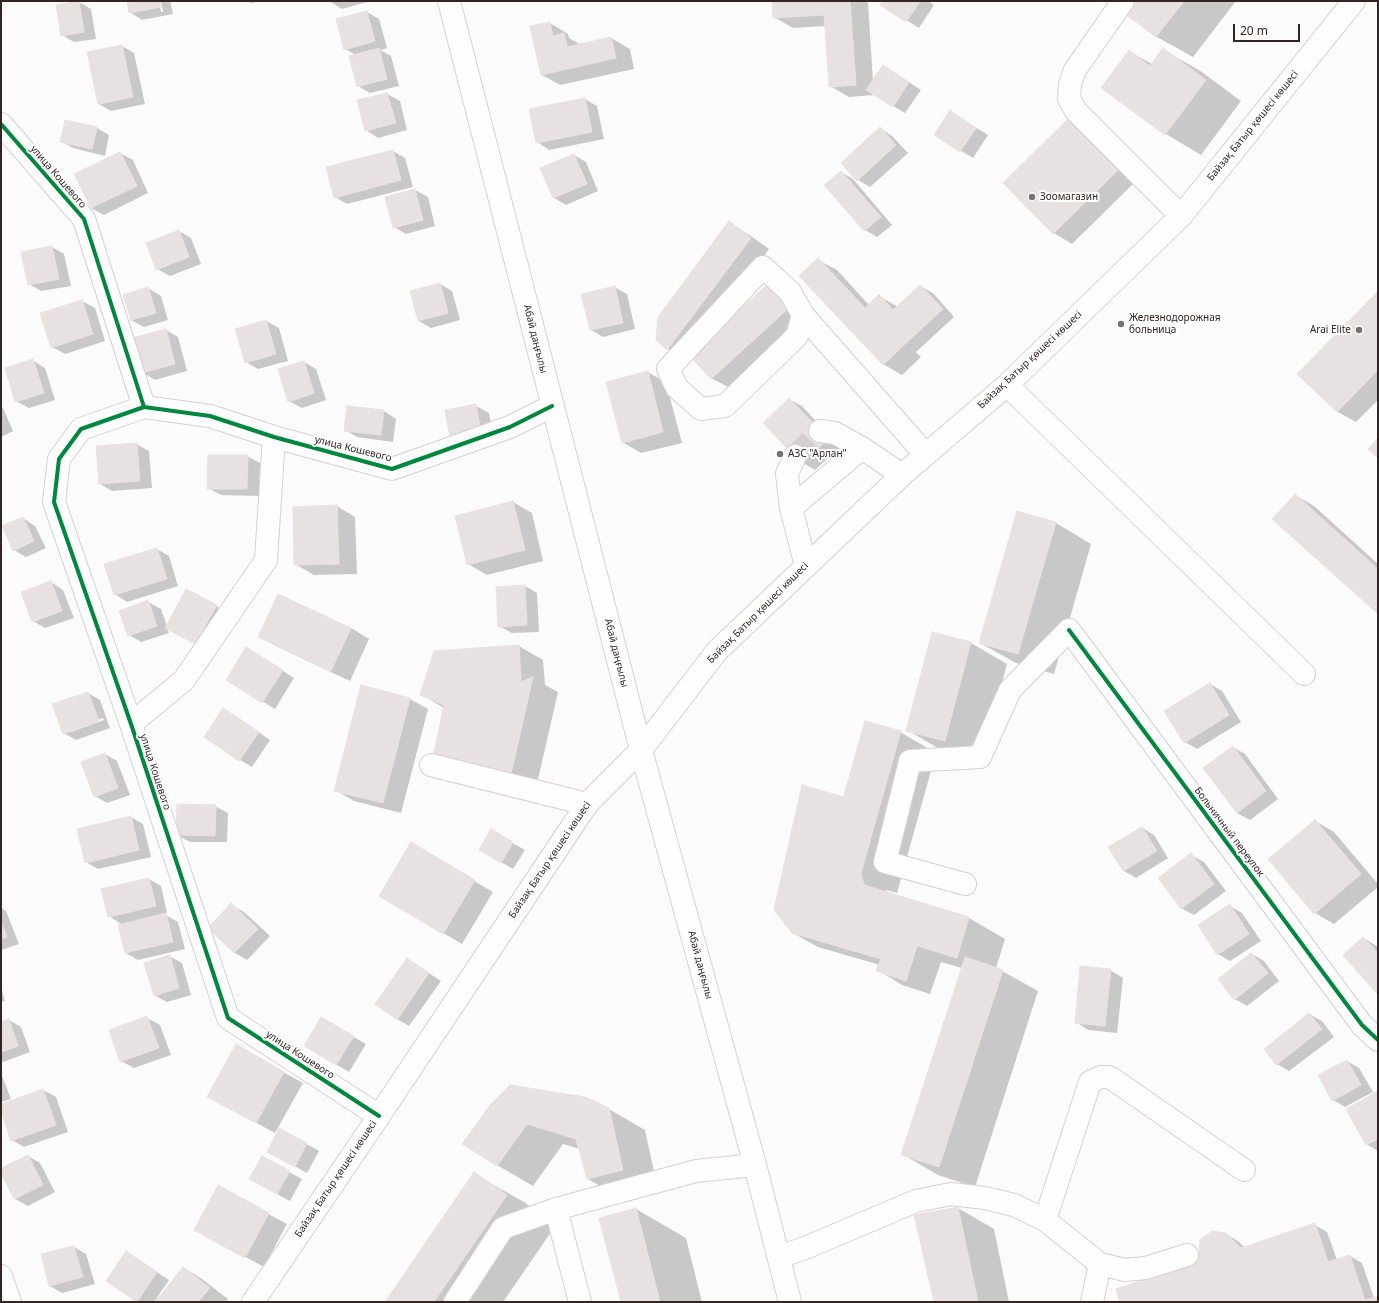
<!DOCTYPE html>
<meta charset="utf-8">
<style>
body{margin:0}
#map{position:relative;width:1379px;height:1303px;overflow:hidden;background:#fbfbfb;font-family:"Noto Sans",sans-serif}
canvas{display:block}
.frame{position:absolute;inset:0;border:2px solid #352522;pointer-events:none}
.scale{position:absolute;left:1233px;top:24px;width:67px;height:18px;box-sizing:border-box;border:2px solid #352522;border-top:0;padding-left:5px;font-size:12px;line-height:14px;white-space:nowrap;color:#352522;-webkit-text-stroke:3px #fff;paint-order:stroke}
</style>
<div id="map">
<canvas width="1379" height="1303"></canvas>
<div class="frame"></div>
<div class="scale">20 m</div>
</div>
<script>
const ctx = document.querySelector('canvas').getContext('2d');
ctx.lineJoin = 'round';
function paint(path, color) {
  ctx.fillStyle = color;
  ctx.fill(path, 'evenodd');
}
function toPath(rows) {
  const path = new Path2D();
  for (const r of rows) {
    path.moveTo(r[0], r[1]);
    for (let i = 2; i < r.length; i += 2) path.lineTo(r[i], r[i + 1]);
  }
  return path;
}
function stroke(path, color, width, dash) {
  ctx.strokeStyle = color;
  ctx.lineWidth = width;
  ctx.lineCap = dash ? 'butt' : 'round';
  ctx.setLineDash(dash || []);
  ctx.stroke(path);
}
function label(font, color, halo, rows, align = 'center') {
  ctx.font = font + ' "Noto Sans",sans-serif';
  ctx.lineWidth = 4;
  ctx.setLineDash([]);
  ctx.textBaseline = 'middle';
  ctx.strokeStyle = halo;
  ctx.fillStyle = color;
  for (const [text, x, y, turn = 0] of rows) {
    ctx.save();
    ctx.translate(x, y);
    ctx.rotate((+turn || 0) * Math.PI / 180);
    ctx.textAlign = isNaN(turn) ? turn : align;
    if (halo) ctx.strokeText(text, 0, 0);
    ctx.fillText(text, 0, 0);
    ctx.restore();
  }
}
paint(toPath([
 [128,1,159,1,161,12,163,12,161,1,170,1,173,14,142,20,130,12],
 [248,1,260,1,252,3],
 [329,1,371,1,342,9],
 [773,1,864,1,868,3,873,81,895,73,921,90,905,113,874,95,849,97,830,86,826,26,793,28,774,17],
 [884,1,928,1,934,5,919,28,881,4],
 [1134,1,1236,1,1193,57,1157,37,1125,13],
 [79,2,91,9,96,39,74,42,62,35],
 [367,12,379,19,387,48,380,50,391,56,399,86,370,93,358,86,356,55,345,49],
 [550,23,568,34,569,38,581,45,611,38,630,49,634,69,560,85,542,75],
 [122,46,134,53,145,104,111,111,99,104],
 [1163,50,1199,70,1241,101,1201,155,1166,134,1129,51,1152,64],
 [387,94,400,101,407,130,378,138,366,130,358,101],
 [585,99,597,106,604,139,549,150,537,142],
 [962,119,988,135,973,158,935,135],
 [1069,120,1137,180,1072,244,1054,233],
 [66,121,97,128,109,135,105,156,73,148,61,141],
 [880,128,892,136,908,153,870,187,858,180],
 [393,151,405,158,413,187,347,204,335,197],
 [120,153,133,160,148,193,104,215,91,208],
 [574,155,586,162,598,191,566,205,554,198],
 [841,172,853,179,892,225,877,237,865,230,826,185],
 [415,190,428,197,435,226,406,234,394,227],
 [729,223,748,234,769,249,692,353,769,285,808,318,730,388,711,378,690,355,686,360,668,349,657,339],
 [179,231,191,238,201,264,170,276,157,269],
 [52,247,64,254,71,286,41,291,29,284],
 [818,260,837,270,869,305,879,296,898,307,920,286,933,293,954,317,916,352,921,357,902,375,883,364],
 [440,284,452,291,460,320,431,328,419,321,411,292],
 [614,287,627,294,635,329,603,337,591,330],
 [148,288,161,296,168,320,144,327,131,320],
 [1378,292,1378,400,1356,422,1338,412,1298,374],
 [82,301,95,308,105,341,65,354,52,347],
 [266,321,279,328,288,361,258,369,246,362],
 [166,330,178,337,187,371,155,380,142,372],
 [32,360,45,368,55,400,29,408,16,401],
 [304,362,316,369,326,400,302,408,289,401],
 [648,372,666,383,682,443,641,453,622,442],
 [789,399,802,406,840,447,815,470,803,463],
 [476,406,489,413,493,438,464,443],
 [1,407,3,408,13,431,1,437],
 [384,411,396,419,393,442,357,437,345,430],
 [136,444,149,451,152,488,112,491,100,484],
 [247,456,260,463,259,496,221,495,208,488],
 [1295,495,1314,506,1378,564,1378,613],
 [513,502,532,513,543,561,487,575,468,564],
 [337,506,355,517,357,574,314,575,295,564],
 [23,518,35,526,46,548,26,557,14,550],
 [1056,523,1091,544,1054,674,1016,663,980,643],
 [157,549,169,556,178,586,127,602,115,594],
 [51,582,63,590,74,618,45,628,33,621],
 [525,586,537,593,539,632,512,633,499,626],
 [279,595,351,628,369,639,350,681,278,647,259,637],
 [148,602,161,609,167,626,216,606,228,613,208,650,167,628,169,633,141,642,129,635],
 [971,643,1007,664,981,761,943,751,907,730],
 [519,646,543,660,545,685,558,692,536,788,459,770,444,708,422,695],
 [460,762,516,775,515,776],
 [259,656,294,678,275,709,227,680],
 [1210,684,1222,691,1241,722,1197,749,1185,742],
 [88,693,100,700,110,728,76,740,64,733],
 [103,718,104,720,71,732,71,730],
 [410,699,428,709,401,813,354,801,335,790],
 [235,716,270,740,252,767,240,760],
 [900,732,936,753,897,893,886,890,887,893,969,918,1005,939,996,968,1002,971,1038,991,975,1187,938,1175,902,1154,962,968,941,962,930,994,902,985,878,970,880,965,818,947,793,933,843,798],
 [1233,747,1245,754,1278,799,1250,820,1237,813],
 [105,754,117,761,130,795,107,803,95,796],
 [215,806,228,813,227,842,190,842,177,835],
 [131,817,143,824,151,857,98,869,86,862],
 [1315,821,1334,832,1378,884,1378,887,1334,924,1315,913,1269,859],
 [1142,828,1154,835,1168,858,1136,878,1124,871,1110,848],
 [491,831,525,850,513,869,480,850],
 [411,844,493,892,462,944,380,896],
 [1191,855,1204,862,1226,891,1194,915,1181,908],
 [149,879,161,886,167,913,164,914,178,922,185,949,138,960,126,953,123,925,109,916],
 [231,905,244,912,270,936,247,960,235,953,209,928],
 [1230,906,1242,913,1261,941,1230,961,1218,954],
 [1,908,6,911,19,944,1,950],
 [1364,938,1378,947,1378,993],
 [1252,954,1264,961,1279,981,1247,1006,1235,999],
 [169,956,182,963,191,995,167,1002,154,995],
 [407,959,441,981,409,1026,397,1019],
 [1110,970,1123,978,1117,1033,1088,1030,1076,1022],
 [1,987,5,1001,1,1002],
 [1309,1014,1322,1021,1334,1037,1289,1071,1277,1064,1265,1049],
 [147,1018,160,1025,171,1055,134,1068,121,1061],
 [321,1018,366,1044,349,1072,305,1046],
 [9,1020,21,1027,30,1052,3,1062,1,1060,1,1023],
 [236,1046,303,1083,275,1133,227,1107],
 [1347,1061,1359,1068,1373,1092,1345,1107,1333,1100],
 [1,1073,11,1099,1,1102],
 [43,1090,56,1097,68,1132,24,1147,12,1140,1,1108,1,1105],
 [1378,1093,1378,1151,1366,1144],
 [492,1104,609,1109,645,1130,658,1190,624,1200,588,1179,580,1149,563,1144,533,1186,497,1165],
 [280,1129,319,1151,307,1173,280,1158],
 [28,1156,40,1163,55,1192,28,1206,15,1199,1,1169],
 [289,1172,302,1179,290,1201,262,1186],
 [474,1174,524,1202,556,1225,503,1302,386,1302],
 [218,1187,287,1224,264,1267,214,1240],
 [958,1208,994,1229,1009,1302,935,1302],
 [636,1209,686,1238,702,1302,622,1302],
 [1315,1225,1327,1232,1337,1260,1350,1256,1362,1263,1374,1298,1378,1297,1378,1302,1121,1302,1199,1263,1226,1234,1239,1242,1245,1248],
 [74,1247,86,1254,95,1284,62,1293,50,1286],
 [126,1252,169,1280,154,1302,140,1302,107,1281],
 [184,1268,202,1279,228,1299,226,1302,156,1302]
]), '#0003');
const building = toPath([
 [79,1,84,32,61,36,56,5,79,1],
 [127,1,160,1,161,7,129,13,127,1],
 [772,1,850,1,856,85,829,87,824,15,773,18,772,1],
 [882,1,920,1,906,22,880,5,882,1],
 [1133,1,1184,1,1156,37,1124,13,1133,1],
 [367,11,375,41,344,50,336,19,367,11],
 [550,22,553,36,564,33,567,47,611,37,616,58,541,75,530,26,550,22],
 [122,45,133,97,98,104,87,52,122,45],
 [379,48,387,79,357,87,349,56,379,48],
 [1163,48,1206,80,1165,135,1101,88,1129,50,1150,66,1163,48],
 [883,65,909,82,893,107,866,90,883,65],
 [387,93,396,123,365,131,357,100,387,93],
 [585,98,592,132,536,143,529,109,585,98],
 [950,110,976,128,960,152,934,135,950,110],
 [1069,118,1119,169,1053,234,1003,183,1069,118],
 [65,120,97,127,92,149,60,142,65,120],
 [880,127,896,145,857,181,841,163,880,127],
 [393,150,401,180,334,198,326,167,393,150],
 [120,152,137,186,91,208,74,174,120,152],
 [574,154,587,184,553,198,540,168,574,154],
 [841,171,881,217,864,231,824,185,841,171],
 [415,189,423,220,393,228,385,197,415,189],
 [729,221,751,238,667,350,656,340,658,317,729,221],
 [179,230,189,257,156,270,146,243,179,230],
 [52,246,59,279,28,285,21,252,52,246],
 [818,258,865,308,879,294,893,310,880,322,903,346,883,365,799,276,818,258],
 [440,283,448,313,418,321,410,291,440,283],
 [769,283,790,307,711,379,689,355,769,283],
 [920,285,943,309,903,346,880,322,920,285],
 [615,286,623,323,590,330,581,294,615,286],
 [148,287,156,313,131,320,123,295,148,287],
 [1378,291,1378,370,1337,412,1297,374,1378,291],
 [82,300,93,334,51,348,40,313,82,300],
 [266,320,276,354,245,363,235,329,266,320],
 [166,329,175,364,142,373,132,338,166,329],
 [33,359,44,393,15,402,5,368,33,359],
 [304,361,314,393,288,402,278,369,304,361],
 [648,371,663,432,622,443,606,382,648,371],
 [789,398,828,439,802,464,763,423,789,398],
 [476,404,481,431,450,437,445,410,476,404],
 [347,406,384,410,381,435,344,431,347,406],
 [1378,438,1378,458,1368,449,1378,438],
 [137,443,140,481,99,484,96,446,137,443],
 [208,455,248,455,247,489,207,489,208,455],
 [1295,494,1378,569,1378,614,1272,519,1295,494],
 [513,501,525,550,467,565,455,516,513,501],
 [337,505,339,564,294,565,293,507,337,505],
 [1017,511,1056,522,1018,654,979,643,1017,511],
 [23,517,34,541,13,551,2,526,23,517],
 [157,548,167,579,114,595,104,564,157,548],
 [51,581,62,611,32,622,21,592,51,581],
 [525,585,527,625,498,627,496,587,525,585],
 [186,589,217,605,195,644,165,628,186,589],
 [278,594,351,628,331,671,258,637,278,594],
 [148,600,157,626,128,636,119,611,148,600],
 [932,632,971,642,945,741,906,731,932,632],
 [519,645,521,682,533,677,511,774,433,757,444,705,420,695,434,651,519,645],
 [246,647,283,670,262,703,226,680,246,647],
 [1210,683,1229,715,1184,743,1164,711,1210,683],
 [361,685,410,698,383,803,334,791,361,685],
 [88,692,99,721,63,734,52,704,88,692],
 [223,708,259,732,239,761,204,737,223,708],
 [865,721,901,731,861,873,825,863,865,721],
 [1233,746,1266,791,1237,813,1203,768,1233,746],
 [105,753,118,788,94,797,81,762,105,753],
 [802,785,844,797,825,863,861,873,864,885,852,926,917,946,906,981,876,971,881,959,792,933,774,910,802,785],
 [177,804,216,805,215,836,176,835,177,804],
 [131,816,139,850,85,863,77,829,131,816],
 [1315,820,1361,874,1314,914,1268,859,1315,820],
 [1142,827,1157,851,1123,871,1108,847,1142,827],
 [491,829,513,842,501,863,479,850,491,829],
 [411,842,475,880,443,934,379,896,411,842],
 [1191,853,1214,884,1181,909,1158,878,1191,853],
 [149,878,156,906,108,917,101,889,149,878],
 [864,885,969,917,957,958,852,926,864,885],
 [231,903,258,929,234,953,208,928,231,903],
 [1230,904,1249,934,1217,955,1198,925,1230,904],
 [166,913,173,942,125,953,118,925,166,913],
 [1,922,7,937,1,939,1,922],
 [1363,937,1378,953,1378,995,1343,955,1363,937],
 [1251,953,1268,973,1234,1000,1218,979,1251,953],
 [170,955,179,988,154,996,144,963,170,955],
 [965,957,1003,970,939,1167,901,1155,965,957],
 [407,958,429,973,397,1020,375,1004,407,958],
 [1080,966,1111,969,1105,1026,1075,1023,1080,966],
 [1309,1013,1322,1029,1276,1065,1264,1049,1309,1013],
 [147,1016,159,1048,120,1062,109,1030,147,1016],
 [321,1017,354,1036,336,1065,304,1046,321,1017],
 [9,1019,18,1046,1,1052,1,1022,9,1019],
 [236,1044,284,1072,256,1123,207,1097,236,1044],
 [1347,1060,1361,1085,1332,1101,1318,1075,1347,1060],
 [510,1085,585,1097,609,1108,623,1170,587,1179,576,1139,527,1124,497,1166,462,1144,491,1104,510,1085],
 [43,1089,56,1125,11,1141,1,1111,1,1104,43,1089],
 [1378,1091,1378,1139,1366,1145,1346,1109,1378,1091],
 [279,1128,307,1143,295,1167,267,1152,279,1128],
 [28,1155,43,1185,14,1199,1,1173,1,1168,28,1155],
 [262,1156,290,1171,277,1194,249,1179,262,1156],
 [474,1172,507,1195,434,1302,385,1302,474,1172],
 [218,1185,269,1213,245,1258,194,1230,218,1185],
 [958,1207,978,1302,934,1302,914,1215,958,1207],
 [636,1208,660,1302,621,1302,599,1218,636,1208],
 [1315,1223,1328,1262,1350,1255,1365,1300,1378,1296,1378,1302,1120,1302,1116,1289,1198,1262,1200,1240,1212,1231,1226,1233,1241,1248,1315,1223],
 [74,1246,83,1277,49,1286,41,1254,74,1246],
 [126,1251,157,1272,137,1302,106,1281,126,1251],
 [183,1267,210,1288,198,1302,155,1302,183,1267]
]);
paint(building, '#e7e2e1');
stroke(building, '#e9e1df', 1);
stroke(toPath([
 [795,456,820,431]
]), '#d3d0d0', 22, [22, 11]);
const minor = toPath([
 [1123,1,1075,70,1070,84,1069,99,1076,111,1181,216],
 [1,124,84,219,144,407],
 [763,267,790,292,803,315,797,336,725,406,701,409,677,388,668,369,763,267],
 [803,315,925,454],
 [1007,385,1304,674],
 [820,431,835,433,862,448,902,475],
 [795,456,787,474,791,508,806,566],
 [791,508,862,448],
 [131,724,184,680,266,560,274,437],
 [431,765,587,804],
 [965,884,885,862,910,761,980,757,1010,690,1069,630,1362,1025,1378,1040],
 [379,1116,228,1018,131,724,54,502,59,459,81,429,144,407,210,416,274,437,392,469,510,427,552,406],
 [556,1209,580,1302],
 [779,1257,805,1248,916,1201,951,1194,985,1198,1014,1205,1045,1220],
 [1100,1264,1125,1270,1146,1268,1187,1255],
 [1,1276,10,1302],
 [455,1302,503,1228,556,1209,696,1171,755,1165],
 [1092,1302,1100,1264,1045,1220,1090,1082,1101,1077,1107,1077,1111,1078,1244,1170]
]);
const major = toPath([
 [449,1,641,750,755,1165,790,1302],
 [253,1302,379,1116,587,804,641,750,717,651,902,475,1007,385,1181,216,1354,1]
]);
stroke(minor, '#d7d0ce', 24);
stroke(major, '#d7d0ce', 24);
stroke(minor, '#fefefe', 22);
stroke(major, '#fefefe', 22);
stroke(toPath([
 [1,124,84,219,144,407],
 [1069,630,1362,1025,1378,1040],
 [379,1116,228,1018,131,724,54,502,59,459,81,429,144,407,210,416,274,437,392,469,510,427,552,406]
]), '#00873e', 4);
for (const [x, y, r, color] of [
 [1032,197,4,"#7a706e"],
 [1121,324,4,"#7a706e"],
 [1359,330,4,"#7a706e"],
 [780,454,4,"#7a706e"]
]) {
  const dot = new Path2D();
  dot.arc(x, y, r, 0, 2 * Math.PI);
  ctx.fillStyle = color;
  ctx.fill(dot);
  stroke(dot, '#fff', 1.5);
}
label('10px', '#352522', '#fff', [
 ["Байзақ Батыр қөшесі көшесі",1253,126,-51],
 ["улица Кошевого",58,177,49],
 ["Абай даңғылы",535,339,76],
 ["Байзақ Батыр қөшесі көшесі",1030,360,-43],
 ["улица Кошевого",353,449,14],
 ["Байзақ Батыр қөшесі көшесі",758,613,-45],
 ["Абай даңғылы",616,653,76],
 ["улица Кошевого",155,772,72],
 ["Больничный переулок",1229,832,53],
 ["Байзақ Батыр қөшесі көшесі",550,860,-56],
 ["Абай даңғылы",700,965,75],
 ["улица Кошевого",300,1055,33],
 ["Байзақ Батыр қөшесі көшесі",336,1179,-56]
]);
label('10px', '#352522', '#fff', [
 ["Зоомагазин",1040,197],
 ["Железнодорожная",1129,318],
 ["больница",1129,330],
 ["Arai Elite",1351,330,"right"],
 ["АЗС \"Арлан\"",788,454]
], 'left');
</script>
